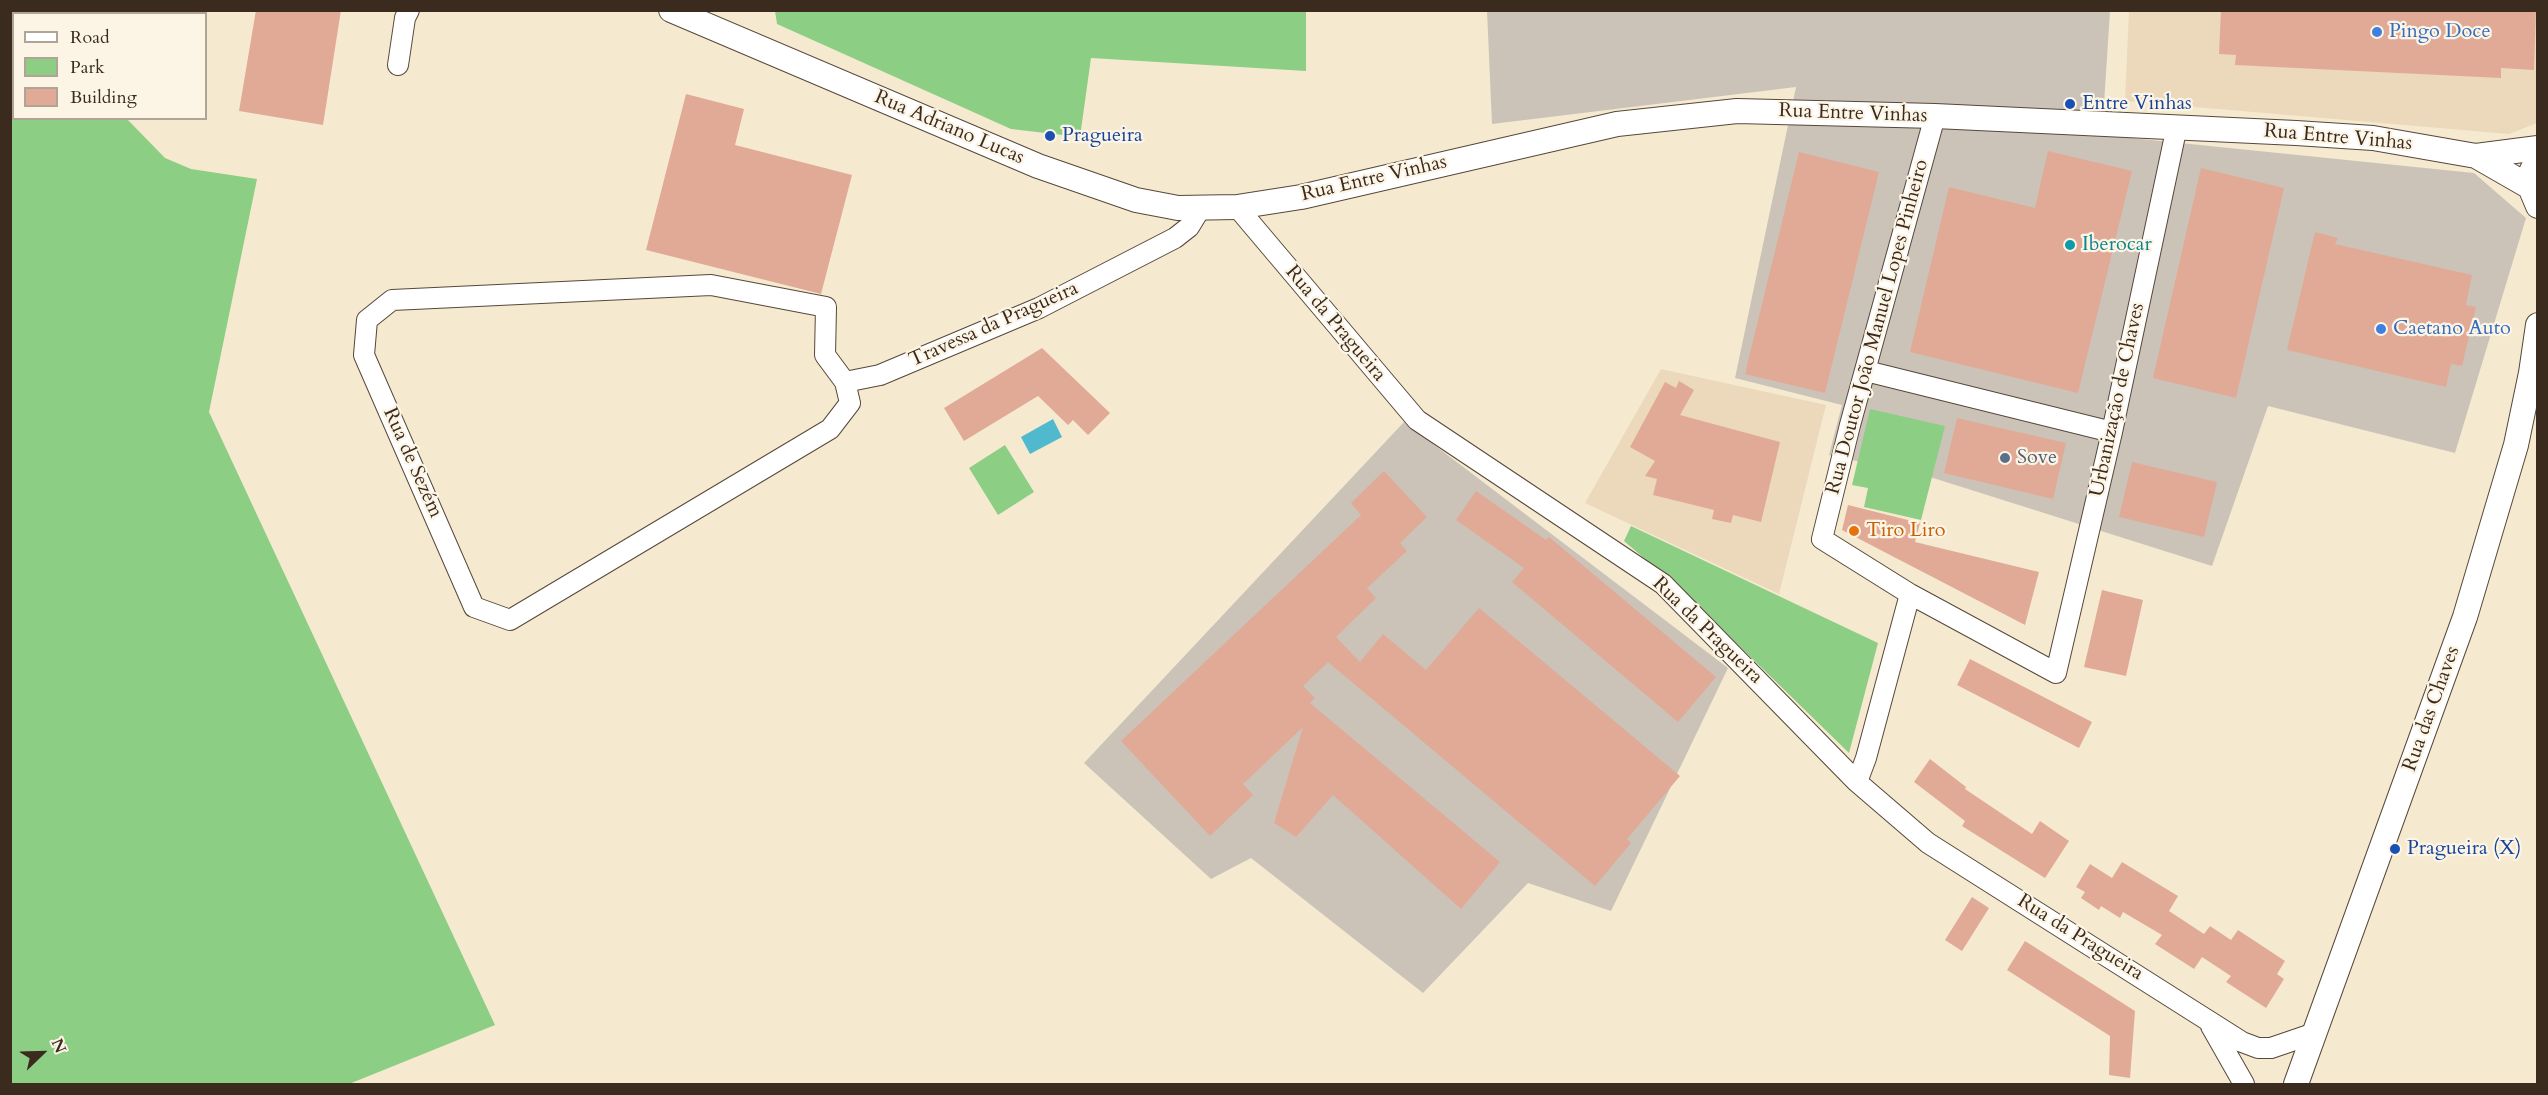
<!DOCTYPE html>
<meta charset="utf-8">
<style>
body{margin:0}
#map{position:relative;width:2548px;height:1095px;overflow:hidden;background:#f5ead0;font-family:Cardo,serif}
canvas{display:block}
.frame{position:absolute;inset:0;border:12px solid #3b2a1e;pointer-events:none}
.legend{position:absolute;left:12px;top:12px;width:195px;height:108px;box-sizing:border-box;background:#fcf5e5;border:2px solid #afa495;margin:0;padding:8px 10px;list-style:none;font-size:18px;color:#3b2a1e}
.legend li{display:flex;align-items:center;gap:12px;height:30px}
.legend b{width:30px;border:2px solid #afa495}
.north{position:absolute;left:12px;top:1023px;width:60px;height:60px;-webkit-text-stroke:4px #fcf5e5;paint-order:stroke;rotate:67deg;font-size:16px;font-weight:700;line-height:24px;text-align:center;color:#3b2a1e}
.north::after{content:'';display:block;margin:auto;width:21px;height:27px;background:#3b2a1e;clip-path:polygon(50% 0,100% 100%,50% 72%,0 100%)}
</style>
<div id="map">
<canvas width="2548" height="1095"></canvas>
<div class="frame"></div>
<ul class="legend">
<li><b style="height:8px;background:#fff"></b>Road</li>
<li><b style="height:16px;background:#8dce85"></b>Park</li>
<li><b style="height:16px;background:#e1aa97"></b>Building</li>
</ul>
<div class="north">N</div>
</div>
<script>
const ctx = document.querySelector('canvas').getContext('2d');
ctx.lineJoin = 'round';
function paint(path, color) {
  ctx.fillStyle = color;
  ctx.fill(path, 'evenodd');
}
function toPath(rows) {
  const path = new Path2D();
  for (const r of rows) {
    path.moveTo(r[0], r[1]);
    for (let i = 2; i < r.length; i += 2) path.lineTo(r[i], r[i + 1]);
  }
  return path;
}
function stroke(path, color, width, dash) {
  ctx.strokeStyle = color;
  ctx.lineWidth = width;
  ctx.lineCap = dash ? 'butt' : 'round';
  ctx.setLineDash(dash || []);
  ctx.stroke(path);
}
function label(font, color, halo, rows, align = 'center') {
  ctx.font = font + ' Cardo,serif';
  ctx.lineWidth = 4.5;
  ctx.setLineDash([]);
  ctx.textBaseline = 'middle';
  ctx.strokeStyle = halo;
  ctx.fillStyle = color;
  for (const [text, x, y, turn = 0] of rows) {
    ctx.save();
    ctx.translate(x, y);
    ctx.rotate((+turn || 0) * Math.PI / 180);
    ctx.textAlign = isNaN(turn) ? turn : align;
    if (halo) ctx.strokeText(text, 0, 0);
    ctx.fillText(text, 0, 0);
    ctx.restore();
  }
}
paint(toPath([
 [2129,11,2537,11,2537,123,2509,134,2125,101],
 [1661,369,1826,405,1779,594,1585,503]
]), '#ecd8ba');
paint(toPath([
 [1487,11,2110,11,2102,135,2474,173,2526,218,2455,453,2268,406,2212,566,1930,477,1829,455,1842,405,1735,378,1796,87,1492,124],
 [1404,422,1728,668,1611,911,1528,883,1423,993,1251,858,1211,879,1084,763]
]), '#cbc3b8');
paint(toPath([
 [775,11,1306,11,1306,71,1091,58,1080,137,1011,129,777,24],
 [11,85,13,85,14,118,127,119,165,158,191,169,257,179,209,412,495,1025,349,1084,11,1084],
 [1870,409,1945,426,1921,520,1864,507,1868,488,1852,485],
 [1005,445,1034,492,998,515,969,468],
 [1631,526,1878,643,1849,753,1686,594,1624,541]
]), '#8dce85');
paint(toPath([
 [1053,419,1062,437,1030,454,1021,437]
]), '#50b9cd');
paint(toPath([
 [256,10,341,10,323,125,239,111],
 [2221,10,2536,10,2534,70,2501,68,2501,78,2235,65,2236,55,2219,54],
 [686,94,744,109,735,145,852,175,821,294,646,250],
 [2048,151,2132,171,2078,393,1910,352,1949,187,2035,208],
 [1799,152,1879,172,1825,393,1745,374],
 [2201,168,2284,188,2236,398,2153,378],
 [2315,232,2338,238,2335,244,2472,275,2466,305,2476,307,2462,366,2451,364,2446,387,2287,350],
 [1042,348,1110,413,1088,435,1073,420,1068,425,1038,396,964,441,944,408],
 [1679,381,1694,390,1680,415,1780,442,1761,522,1733,515,1731,523,1712,519,1714,510,1653,495,1657,479,1645,476,1655,461,1630,447,1665,382,1676,388],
 [1957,418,2066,443,2053,499,1944,473],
 [2132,462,2217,482,2204,537,2119,517],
 [1384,471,1427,517,1400,543,1407,551,1367,588,1376,598,1336,637,1360,662,1383,634,1426,670,1479,608,1680,776,1627,839,1631,843,1595,886,1328,662,1303,686,1315,698,1310,703,1500,862,1461,909,1333,795,1296,837,1274,823,1303,727,1243,784,1253,795,1210,836,1121,741,1361,515,1351,503],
 [1476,491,1546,540,1549,537,1716,677,1678,722,1512,582,1524,568,1456,520],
 [1848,505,1920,523,1915,542,2039,572,2025,625,1842,530],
 [2102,590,2143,600,2126,676,2084,667],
 [1970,659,2092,722,2079,748,1957,685],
 [1930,759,1966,787,1965,789,2032,834,2040,821,2069,841,2045,878,1962,826,1965,821,1914,782],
 [2122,862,2178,896,2169,911,2204,934,2210,926,2231,940,2238,930,2285,961,2277,974,2284,979,2266,1008,2226,982,2231,976,2202,957,2194,969,2155,944,2162,935,2123,912,2120,918,2101,906,2099,910,2081,898,2085,892,2076,887,2090,864,2112,878],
 [1972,897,1989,908,1962,951,1945,940],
 [2025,941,2135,1011,2130,1078,2109,1075,2110,1036,2007,970]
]), '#e1aa97');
const minor = toPath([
 [398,65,405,18,409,10],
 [1935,116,1850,425,1822,539,1910,594,2056,673,2112,432,2177,126],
 [1237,207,1417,420,1663,584,1857,782,1928,843,2242,1042,2258,1048,2271,1048,2312,1034],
 [1866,371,2112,432],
 [845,382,850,403,830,429,510,620,474,607,364,355,367,320,392,300,711,285,826,307,825,355,845,382,880,375,1039,308,1175,238,1189,227,1200,209],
 [1857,782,1866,758,1910,594],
 [2211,1026,2244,1084]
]);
const tertiary = toPath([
 [671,10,1038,166,1136,200,1178,208,1237,207,1301,197,1617,124,1737,111,1935,116,2296,133,2373,138,2476,156,2538,148],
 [2476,156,2530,187],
 [2538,158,2531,172,2530,187,2538,206],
 [2296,1084,2465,617,2516,445,2531,373,2538,325]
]);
stroke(minor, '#574739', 22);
stroke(tertiary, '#574739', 26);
stroke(minor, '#fff', 20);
stroke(tertiary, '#fff', 24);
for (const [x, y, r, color] of [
 [2377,32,6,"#3f7fe0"],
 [2070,104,6,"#1a4fb4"],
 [1050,136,6,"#1a4fb4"],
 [2070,245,6,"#0f9aa8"],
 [2381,329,6,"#3f7fe0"],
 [2005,458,6,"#5c6f8a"],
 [1854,531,6,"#e8710a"],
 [2395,849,6,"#1a4fb4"]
]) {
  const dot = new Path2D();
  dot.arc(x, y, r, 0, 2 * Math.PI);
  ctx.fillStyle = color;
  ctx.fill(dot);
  stroke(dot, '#fcf5e5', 2);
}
label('20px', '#366cbe', '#fcf5e5', [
 ["Pingo Doce",2389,32],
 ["Caetano Auto",2393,329]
], 'left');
label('20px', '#164399', '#fcf5e5', [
 ["Entre Vinhas",2082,104],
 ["Pragueira",1062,136],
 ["Pragueira (X)",2407,849]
], 'left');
label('20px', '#3b2a1e', '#fcf5e5', [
 ["Rua Entre Vinhas",1853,114,2],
 ["Rua Adriano Lucas",949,128,23],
 ["Rua Entre Vinhas",2338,138,5],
 ["Rua Entre Vinhas",1374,179,-13],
 ["Rua da Pragueira",1335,324,50],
 ["Travessa da Pragueira",994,325,-24],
 ["Rua Doutor João Manuel Lopes Pinheiro",1878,327,-75],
 ["Urbanização de Chaves",2118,400,-78],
 ["Rua de Sezém",412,463,66],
 ["Rua da Pragueira",1707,631,44],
 ["Rua das Chaves",2432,709,-70],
 ["Rua da Pragueira",2080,938,32]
]);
label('20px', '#0d838f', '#fcf5e5', [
 ["Iberocar",2082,245]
], 'left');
label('20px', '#4e5e75', '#fcf5e5', [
 ["Sove",2017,458]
], 'left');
label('20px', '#c56008', '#fcf5e5', [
 ["Tiro Liro",1866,531]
], 'left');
</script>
